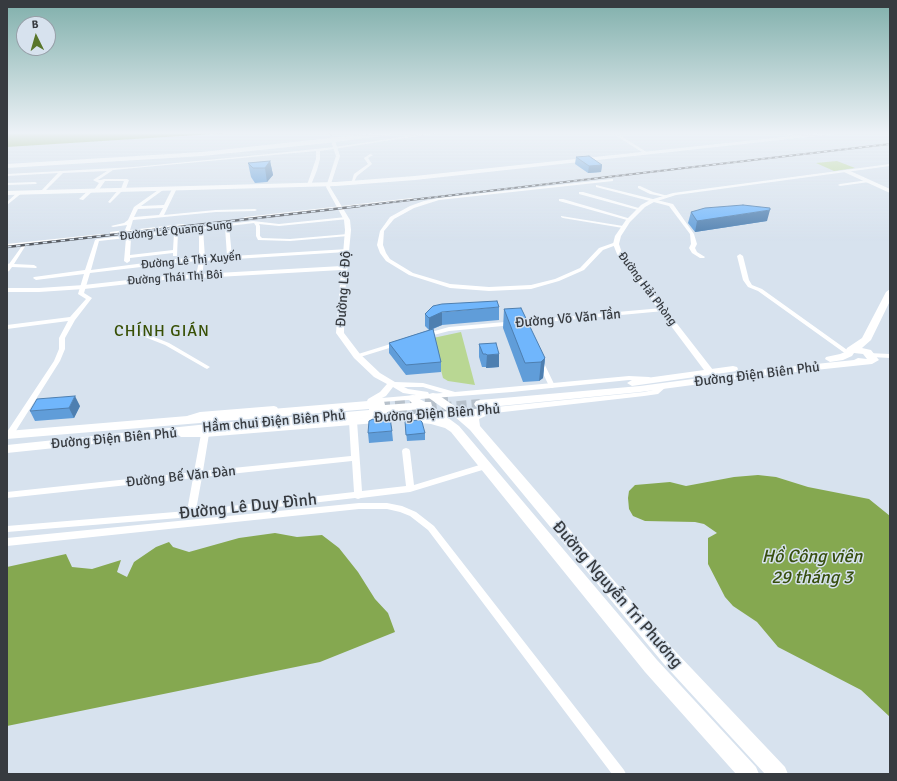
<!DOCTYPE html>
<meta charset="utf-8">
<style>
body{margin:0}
#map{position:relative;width:897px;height:781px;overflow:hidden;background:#d7e2ee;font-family:Signika,sans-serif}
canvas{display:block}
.frame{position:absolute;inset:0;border:8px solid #373b40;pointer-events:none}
.north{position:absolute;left:16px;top:16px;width:40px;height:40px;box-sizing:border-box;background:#d7e2ee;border:1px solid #979fa8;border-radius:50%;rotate:355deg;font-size:11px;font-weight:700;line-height:16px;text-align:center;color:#373b40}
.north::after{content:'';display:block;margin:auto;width:14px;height:18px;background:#59762b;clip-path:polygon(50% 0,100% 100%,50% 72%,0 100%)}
</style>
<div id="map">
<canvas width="897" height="781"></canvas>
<div class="frame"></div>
<div class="north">B</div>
</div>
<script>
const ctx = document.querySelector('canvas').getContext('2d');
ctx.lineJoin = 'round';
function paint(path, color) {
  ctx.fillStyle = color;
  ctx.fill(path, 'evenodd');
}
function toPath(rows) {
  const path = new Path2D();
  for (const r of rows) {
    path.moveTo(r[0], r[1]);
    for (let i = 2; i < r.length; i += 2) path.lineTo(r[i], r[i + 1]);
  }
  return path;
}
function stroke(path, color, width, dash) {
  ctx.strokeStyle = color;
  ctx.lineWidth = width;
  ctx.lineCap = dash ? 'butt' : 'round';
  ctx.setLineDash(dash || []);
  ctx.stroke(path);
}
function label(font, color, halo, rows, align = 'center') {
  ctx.font = font + ' Signika,sans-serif';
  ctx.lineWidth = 3;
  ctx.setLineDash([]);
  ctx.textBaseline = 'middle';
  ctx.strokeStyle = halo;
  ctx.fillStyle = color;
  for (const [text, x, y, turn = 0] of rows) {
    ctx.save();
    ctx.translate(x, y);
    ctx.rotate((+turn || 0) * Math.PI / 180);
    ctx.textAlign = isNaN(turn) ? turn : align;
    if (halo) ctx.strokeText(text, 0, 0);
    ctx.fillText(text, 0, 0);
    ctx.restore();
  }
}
paint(toPath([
 [837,161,855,168,834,171,816,163],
 [461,332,475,385,448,381,443,378,433,338]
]), '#b9d793');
paint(toPath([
 [7,133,230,133,7,147],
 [758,475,776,477,808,487,869,499,890,516,890,717,861,690,778,647,757,622,733,606,725,597,708,564,708,538,717,533,704,524,695,522,645,521,633,516,629,509,628,498,629,491,635,485,670,482,686,486,734,477],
 [275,533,297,537,322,535,339,548,358,572,375,599,388,613,395,632,320,662,7,726,7,567,66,554,72,567,92,569,121,560,117,572,127,577,134,562,156,547,169,542,173,547,189,552,239,538]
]), '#85a850');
stroke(toPath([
 [328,133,331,135]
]), '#85a850', 1);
stroke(toPath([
 [380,404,448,400],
 [382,413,480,404]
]), '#b7c1cb', 10, [10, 5]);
paint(toPath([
 [430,133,437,133,320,151,320,159,317,170,311,185,309,186,307,185,316,159,316,151,113,170,98,180,101,180,104,179,127,179,129,180,125,191,122,191,110,203,108,202,119,189,121,189,124,181,105,181,98,191,94,190,83,200,79,199,90,189,94,190,99,183,93,180,107,171,63,173,43,193,41,192,41,191,58,173,7,176,7,174,134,167,249,156,335,147,430,133],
 [612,133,616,133,648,153,645,154,612,133],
 [780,133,785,133,799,137,797,138,780,133],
 [370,154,373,155,368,158,372,164,357,176,353,184,351,184,354,174,368,164,364,158,370,154],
 [612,179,613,179,613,181,439,200,414,208,394,219,384,231,383,245,386,253,390,259,413,273,450,284,489,287,531,285,555,279,580,268,599,248,616,242,619,244,603,250,584,270,559,281,531,289,489,291,450,288,409,275,386,261,380,253,377,245,380,231,390,217,410,206,424,201,439,198,612,179],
 [868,180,870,181,869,182,840,186,838,185,840,184,868,180],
 [35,182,37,183,36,184,7,185,7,183,35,182],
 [596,185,673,204,694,234,697,244,695,248,697,252,705,257,704,258,700,258,692,253,689,248,691,244,690,234,669,206,596,187,596,185],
 [638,186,640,186,653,192,668,196,666,197,650,194,638,188,638,186],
 [173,187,177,188,164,215,216,210,255,209,257,210,255,211,216,212,133,220,130,230,183,224,185,225,183,226,127,233,110,234,110,232,125,230,127,225,113,227,111,226,124,223,128,220,134,207,161,188,163,188,163,190,141,206,164,205,173,187],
 [163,208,159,215,134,217,138,209,163,208],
 [19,191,23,192,7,205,7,202,19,191],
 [579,192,583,192,642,209,638,210,579,194,579,192],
 [412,198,414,199,414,200,245,219,243,218,245,217,412,198],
 [559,199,563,199,631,219,627,220,559,201,559,199],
 [561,216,623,226,625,227,623,228,563,218,561,217,561,216],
 [346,217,348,218,348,219,279,226,259,224,260,226,260,236,262,238,290,239,348,234,350,235,348,236,290,241,258,240,256,236,256,226,254,223,229,226,232,256,348,249,349,250,346,252,204,261,202,276,199,278,196,276,199,261,175,263,90,273,84,293,92,298,75,320,65,338,65,349,60,361,12,437,7,437,7,432,54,361,59,349,59,338,68,321,7,329,7,325,70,317,86,299,78,294,84,274,36,280,33,278,34,277,85,270,95,240,97,239,253,221,279,224,346,217],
 [225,227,227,256,205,258,203,229,225,227],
 [199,230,199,258,175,259,91,270,99,241,126,238,124,261,127,263,130,261,130,258,173,253,173,256,177,256,178,232,199,230],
 [174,233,173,250,130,255,131,238,174,233],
 [102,234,104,234,104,236,26,245,14,264,34,265,37,267,36,268,12,267,9,271,7,272,7,263,9,264,22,246,7,248,7,244,102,234],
 [740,254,743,256,749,280,752,285,762,289,850,352,851,353,850,354,846,354,758,291,748,287,743,280,737,256,740,254],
 [662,308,664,309,664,311,449,331,426,337,423,335,424,334,449,327,662,308],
 [119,323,169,343,210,367,207,369,205,368,165,345,117,326,116,325,119,323],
 [397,342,399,343,400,344,399,345,357,358,354,356,355,355,397,342],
 [540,359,543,361,555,386,554,387,552,388,549,386,537,361,540,359],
 [350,419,353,419,357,421,362,491,406,486,402,451,403,449,406,448,409,449,410,451,414,485,486,463,489,464,490,466,489,468,410,492,361,498,358,499,355,498,191,517,7,532,7,526,187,511,193,478,7,498,7,492,194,472,201,434,205,431,209,434,203,471,351,456,349,421,350,419],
 [352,461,354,492,196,510,202,477,352,461],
 [359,503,387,503,402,506,416,512,434,526,624,770,626,774,612,774,428,530,410,516,400,512,387,509,359,509,7,546,7,538,359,503]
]), '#fff');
paint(toPath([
 [332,137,334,138,340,156,330,187,350,220,351,230,344,305,344,333,360,354,380,373,395,382,423,383,455,392,629,376,649,377,653,379,652,381,629,380,512,392,368,403,367,401,368,399,380,392,387,384,374,377,354,358,336,333,341,270,164,280,84,289,39,292,7,292,7,288,39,288,84,285,164,276,342,266,345,230,344,220,326,187,336,156,330,138,332,137],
 [393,387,403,393,416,395,382,398,386,396,393,387],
 [404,387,423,387,443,393,429,394,428,392,408,389,404,387],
 [890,164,890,166,676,195,654,202,645,207,630,222,621,236,619,244,622,253,713,370,714,372,713,374,707,374,617,254,613,244,615,236,626,220,641,205,650,200,673,193,890,164],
 [868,353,890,354,890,358,871,357,868,357,867,355,868,353],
 [659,385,665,385,666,387,658,394,644,396,486,414,205,437,181,437,177,434,181,431,205,431,486,408,644,392,653,390,659,385],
 [274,406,277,407,278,409,277,411,200,418,190,421,186,418,187,416,200,412,274,406]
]), '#fff');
paint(toPath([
 [822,133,836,133,834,134,415,180,336,186,7,195,7,191,336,182,415,176,822,133],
 [844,170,848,170,890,189,890,193,844,172,844,170]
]), '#fff');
paint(toPath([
 [377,133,391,133,388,135,327,143,202,156,7,168,7,164,202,152,377,133],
 [890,289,890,301,871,340,862,348,871,350,879,360,872,364,768,375,640,392,480,408,476,407,474,404,476,401,480,400,640,386,768,369,854,360,858,358,867,359,863,354,854,353,852,356,843,360,830,362,825,359,826,357,840,354,845,352,847,348,862,338,886,292,890,289],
 [733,366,737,367,738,369,737,371,632,386,627,383,632,380,733,366],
 [433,393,437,394,469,416,472,412,482,408,490,408,492,411,490,414,479,419,480,426,675,651,785,767,788,774,765,774,663,663,470,430,454,416,429,398,427,396,429,394,433,393],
 [413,395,425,402,431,402,432,406,459,426,657,660,756,767,759,774,736,774,645,672,451,432,445,428,431,424,401,421,397,420,395,417,397,414,401,413,430,416,421,409,387,412,386,416,382,417,208,432,7,453,7,445,208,424,369,410,369,409,7,439,7,431,380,400,384,401,385,405,412,403,407,398,409,396,413,395]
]), '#fff');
const railFar1 = toPath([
 [351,207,890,144]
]);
const rail = toPath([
 [7,247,360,206]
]);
stroke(railFar1, '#565b62', 2);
stroke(rail, '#565b62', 2.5);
stroke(railFar1, '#d7e2ee', 1, [3.5]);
stroke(rail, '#d7e2ee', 1.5, [4.5]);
paint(toPath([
 [576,157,602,165,601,172,588,173,575,164],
 [270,161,273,175,267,182,255,183,251,177,248,163],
 [691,212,767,221,695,232,688,223],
 [499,307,499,320,442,325,433,329,441,362,441,372,406,375,389,353,389,343,429,330,425,326,425,314],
 [504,309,545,358,543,378,539,381,523,382,503,328],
 [479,344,499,367,486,368,486,367,482,367,479,357],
 [80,406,74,418,35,421,30,411],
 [405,421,425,433,425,440,407,441],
 [392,431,393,441,369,443,368,433]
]), '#609dd9');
paint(toPath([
 [270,161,273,175,267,182,265,168],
 [602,165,601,172,588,173,589,166],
 [770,210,767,221,695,232,697,221],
 [442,312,442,325,429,330,429,318],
 [499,354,499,367,486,368,487,355],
 [545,358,543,378,539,381,541,362],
 [75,396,80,406,74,418,69,408]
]), '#4e7fb0');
const building = toPath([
 [589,156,602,165,589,166,576,157,589,156],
 [270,161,265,168,253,168,248,163,270,161],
 [743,205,770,208,770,210,697,221,691,212,705,208,743,205],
 [497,301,499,307,442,312,429,318,425,314,433,306,442,304,497,301],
 [521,308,545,358,541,362,525,363,504,309,521,308],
 [433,329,441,362,406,365,389,343,433,329],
 [496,343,499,354,487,355,486,354,483,354,479,344,496,343],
 [75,396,69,408,30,411,37,399,75,396],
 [390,418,392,431,368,433,369,421,373,419,390,418],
 [420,420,422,422,425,433,406,435,405,421,420,420]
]);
paint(building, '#70b6fc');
stroke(building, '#4e7fb0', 1);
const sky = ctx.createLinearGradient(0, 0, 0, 242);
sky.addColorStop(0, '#80afab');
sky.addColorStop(0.55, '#edf2f7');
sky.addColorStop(1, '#edf2f700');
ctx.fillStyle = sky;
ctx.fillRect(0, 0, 897, 242);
label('12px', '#373b40', '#d7e2ee', [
 ["Đường Lê Quang Sung",176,231,-6],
 ["Đường Lê Thị Xuyến",191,261,-5],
 ["Đường Thái Thị Bôi",175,278,-4],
 ["Đường Hải Phòng",647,289,53]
]);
label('14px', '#373b40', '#d7e2ee', [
 ["Đường Lê Độ",344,289,-86],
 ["Đường Võ Văn Tần",568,319,-5],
 ["Đường Điện Biên Phủ",757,375,-7],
 ["Đường Điện Biên Phủ",437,414,-4],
 ["Hầm chui Điện Biên Phủ",274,422,-5],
 ["Đường Điện Biên Phủ",114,439,-5],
 ["Đường Bế Văn Đàn",181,477,-6]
]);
ctx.letterSpacing = '1px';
label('16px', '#374f04', '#d7e2ee', [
 ["CHÍNH GIÁN",162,332]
]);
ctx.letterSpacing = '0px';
label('17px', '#373b40', '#d7e2ee', [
 ["Đường Lê Duy Đình",248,507,-6],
 ["Đường Nguyễn Tri Phương",617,595,49]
]);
label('italic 18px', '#374e0e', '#d7e2ee', [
 ["Hồ Công viên",812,557],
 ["29 tháng 3",812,578]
]);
</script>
